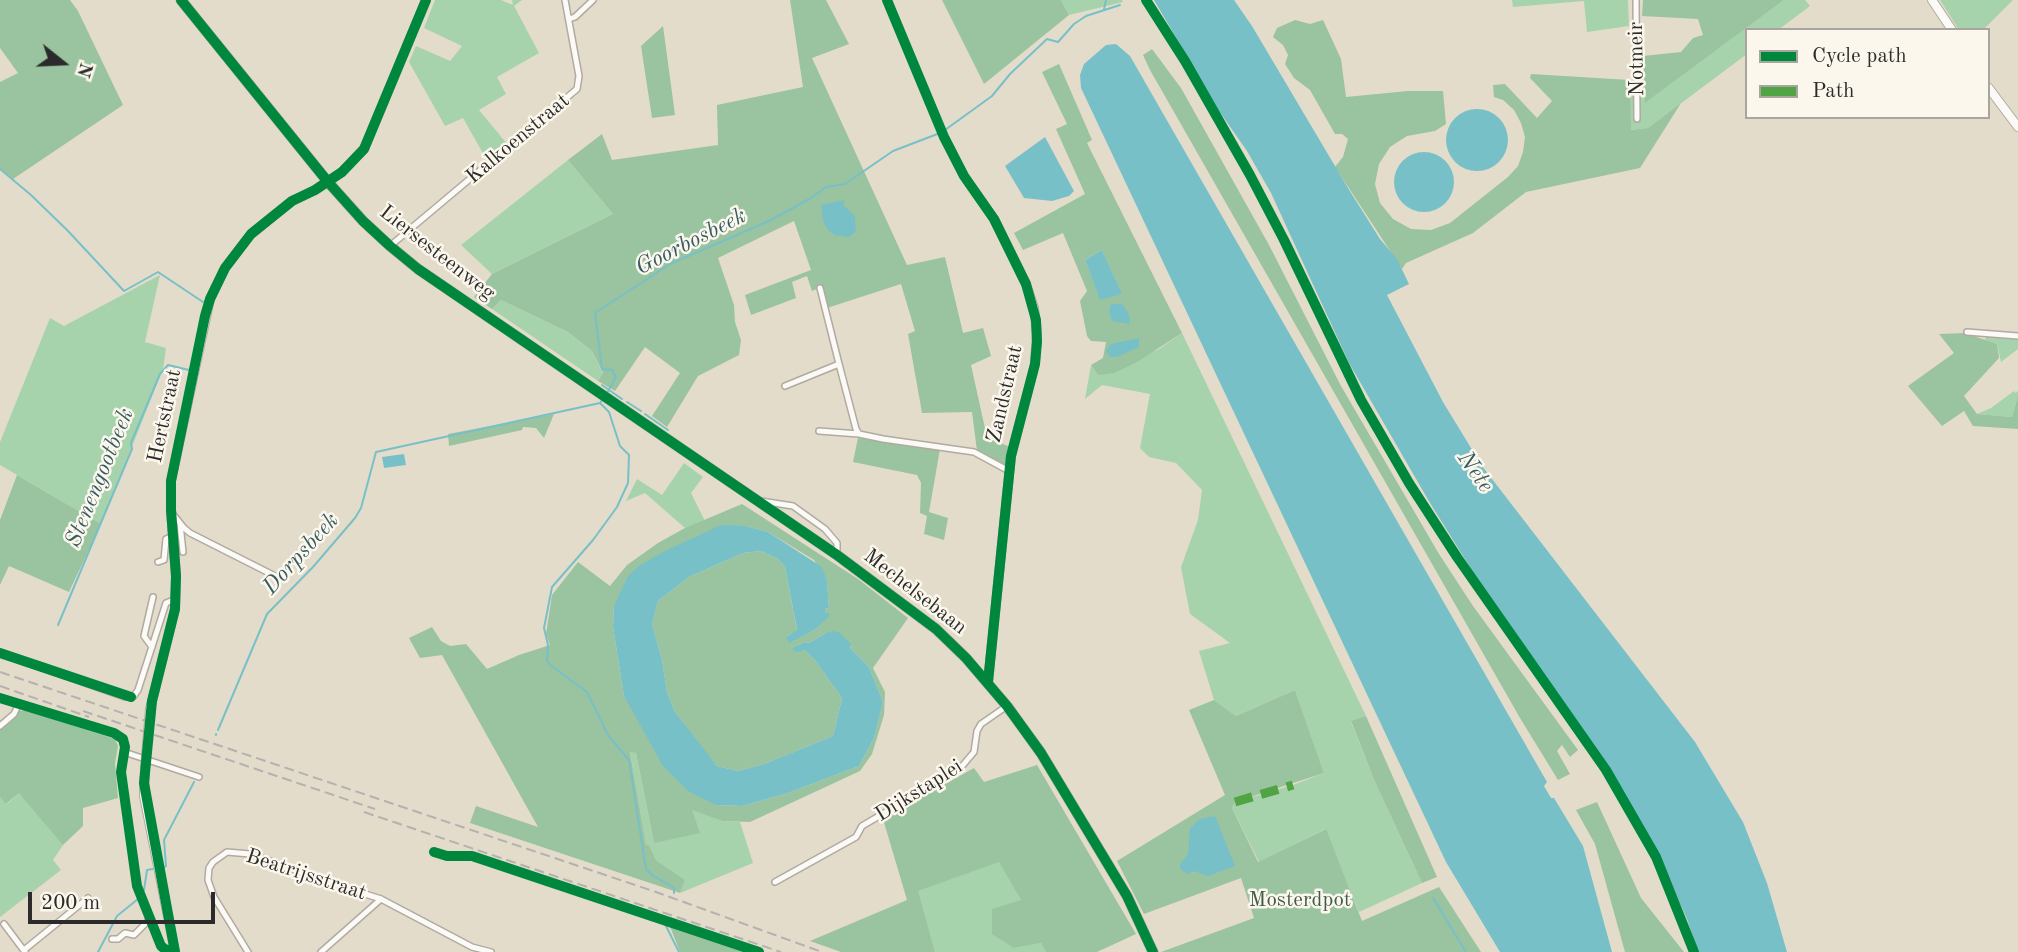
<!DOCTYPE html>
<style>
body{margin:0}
#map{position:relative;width:2018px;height:952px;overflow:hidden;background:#e4dcca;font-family:"Old Standard TT",serif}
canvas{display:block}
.legend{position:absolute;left:1745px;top:28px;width:245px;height:91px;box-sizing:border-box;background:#fbf7ec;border:2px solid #a8a59f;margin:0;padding:9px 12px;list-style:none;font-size:21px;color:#2b2b2b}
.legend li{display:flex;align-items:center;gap:14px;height:35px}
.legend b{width:35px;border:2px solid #a8a59f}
.north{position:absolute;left:28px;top:28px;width:70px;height:70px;-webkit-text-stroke:5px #fbf7ec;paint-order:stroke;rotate:108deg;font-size:19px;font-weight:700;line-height:28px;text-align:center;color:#2b2b2b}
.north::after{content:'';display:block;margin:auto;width:24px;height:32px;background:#2b2b2b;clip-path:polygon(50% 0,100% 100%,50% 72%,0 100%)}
.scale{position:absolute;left:28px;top:892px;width:187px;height:32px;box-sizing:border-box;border:4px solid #2b2b2b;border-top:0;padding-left:9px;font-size:21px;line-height:24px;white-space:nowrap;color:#2b2b2b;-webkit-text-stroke:5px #fbf7ec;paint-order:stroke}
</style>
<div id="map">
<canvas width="2018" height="952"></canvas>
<ul class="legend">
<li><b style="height:9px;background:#00873e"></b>Cycle path</li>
<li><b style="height:9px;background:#51a443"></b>Path</li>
</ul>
<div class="north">N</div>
<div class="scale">200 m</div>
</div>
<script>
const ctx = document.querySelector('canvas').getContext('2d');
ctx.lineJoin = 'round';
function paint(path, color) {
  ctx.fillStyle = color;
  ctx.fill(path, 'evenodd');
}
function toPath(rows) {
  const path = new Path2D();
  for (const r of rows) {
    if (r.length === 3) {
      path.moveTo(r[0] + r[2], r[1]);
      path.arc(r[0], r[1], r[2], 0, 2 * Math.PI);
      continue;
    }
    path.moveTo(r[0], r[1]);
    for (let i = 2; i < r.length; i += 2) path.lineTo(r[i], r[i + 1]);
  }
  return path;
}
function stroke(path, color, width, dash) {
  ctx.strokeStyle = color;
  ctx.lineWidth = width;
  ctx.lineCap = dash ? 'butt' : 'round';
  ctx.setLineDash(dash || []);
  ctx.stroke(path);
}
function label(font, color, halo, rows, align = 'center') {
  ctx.font = font + ' "Old Standard TT",serif';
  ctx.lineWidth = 5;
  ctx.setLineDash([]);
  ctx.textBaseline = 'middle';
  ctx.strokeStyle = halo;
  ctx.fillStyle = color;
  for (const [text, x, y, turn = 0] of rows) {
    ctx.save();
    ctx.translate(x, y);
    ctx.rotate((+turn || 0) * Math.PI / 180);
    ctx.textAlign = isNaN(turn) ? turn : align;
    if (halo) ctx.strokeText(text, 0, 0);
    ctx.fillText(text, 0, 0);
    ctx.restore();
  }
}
paint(toPath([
 [435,0,501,0,513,5,512,0,522,0,514,6,539,53,497,77,506,94,479,110,508,145,488,162,463,118,445,126,409,62,416,46,450,61,462,46,424,28],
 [1061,0,1122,0,1123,2,1069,15],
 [1512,0,1628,0,1629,26,1587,32,1584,1,1513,7],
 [1784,0,1805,0,1810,6,1778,30,1747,30,1747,54,1648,128,1630,130,1630,80,1643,81,1646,102],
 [1940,0,2013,0,1983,30,1959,30],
 [568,160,613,214,492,274,461,245],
 [160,275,145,342,166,348,163,369,101,524,0,465,0,442,50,318,64,326],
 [501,300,568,332,592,351,603,374,598,381,492,309],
 [1182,333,1366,716,1351,722,1375,782,1422,883,1359,912,1325,829,1259,862,1232,808,1235,802,1293,785,1324,773,1295,690,1236,716,1214,700,1199,651,1230,643,1190,614,1181,567,1198,520,1202,490,1176,463,1149,457,1140,448,1150,394,1102,385,1085,399,1091,365,1098,375,1159,349],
 [1986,337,2018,338,2018,349,2001,362,1997,344,1985,340],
 [2014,391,2015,393,2018,391,2018,396,2012,417,1977,414,1991,408],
 [684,463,703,477,691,493,705,521,685,528,645,493,626,501,637,479,662,495],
 [630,751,636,753,654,843,691,809,722,821,740,822,753,863,680,893,685,880,656,860,649,845,646,846],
 [19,793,66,837,63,845,53,860,61,870,0,917,0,797,7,804],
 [1000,861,1021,900,1014,948,1041,943,1046,952,935,952,917,891]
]), '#a6d3ab');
paint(toPath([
 [0,0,70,0,78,11,123,105,13,179,0,169,0,82,18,73,0,48],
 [790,0,826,0,849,44,812,58,907,265,945,257,963,333,983,328,991,356,971,365,986,433,996,441,1010,447,1005,466,977,451,972,412,922,413,908,334,915,331,901,284,827,308,822,287,812,291,807,276,792,282,796,298,751,315,745,295,811,270,794,221,718,258,734,305,735,322,741,340,739,355,698,376,667,427,652,416,680,373,645,347,615,391,598,381,603,373,592,351,568,332,501,300,492,309,474,297,492,274,613,214,568,160,602,134,612,160,718,145,717,105,803,87],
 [942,0,1061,0,1069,15,984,84],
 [1643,0,1784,0,1645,103,1643,56,1681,52,1693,38,1703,35,1698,19,1642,16],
 [1295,20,1310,24,1323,20,1341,59,1346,97,1408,91,1443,91,1446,124,1435,131,1407,136,1390,147,1379,164,1375,184,1380,203,1393,219,1411,229,1431,230,1450,223,1508,177,1518,166,1523,152,1525,137,1521,123,1514,110,1503,100,1494,97,1493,85,1505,84,1537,118,1552,101,1530,78,1531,74,1630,80,1631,130,1648,128,1681,103,1640,168,1526,192,1473,233,1406,263,1402,269,1335,167,1343,157,1348,139,1342,134,1335,134,1310,90,1294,78,1285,64,1288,55,1283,45,1273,37,1277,28],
 [663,26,675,115,652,118,641,46],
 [1152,49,1181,88,1269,245,1341,386,1439,554,1473,606,1578,750,1570,757,1562,745,1557,751,1570,774,1558,780,1520,718,1150,70,1143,55],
 [1059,64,1092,140,1087,143,1182,333,1137,362,1114,373,1098,375,1091,365,1103,358,1106,342,1091,341,1087,336,1080,301,1087,291,1063,233,1023,250,1014,233,1085,194,1056,129,1067,124,1042,72],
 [1102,250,1121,293,1100,299,1085,260],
 [1965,333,1997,344,1999,358,1964,396,1977,414,2012,417,2018,396,2018,429,1973,426,1964,411,1942,426,1908,386,1954,353,1939,334],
 [554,414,544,438,536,428,523,427,522,430,449,446,448,434],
 [858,438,940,449,929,512,948,518,944,540,924,534,927,516,920,513,921,483,917,475,853,462],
 [17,475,101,524,69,592,9,566,0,585,0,520],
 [742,504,858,579,908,618,873,668,885,692,884,715,872,754,860,771,750,822,722,821,692,810,700,833,654,843,636,753,630,752,646,845,649,845,656,860,685,880,680,893,470,823,476,806,538,827,442,655,420,658,409,638,432,627,441,641,450,646,466,644,487,669,519,655,550,645,546,634,552,595,578,562,610,586,627,565,658,543,685,528],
 [746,526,768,532,814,560,827,581,829,608,825,609,825,613,829,613,816,629,789,642,787,636,797,631,785,567,778,559,761,551,743,553,689,577,658,601,652,624,662,660,667,692,675,712,705,752,717,766,738,771,764,764,833,736,842,698,814,659,804,650,791,648,805,642,809,643,826,633,852,646,850,648,869,667,883,702,874,738,859,766,788,793,742,806,716,805,624,696,613,627,614,606],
 [1295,690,1324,773,1235,802,1232,808,1258,862,1326,829,1362,921,1439,887,1481,952,1161,952,1254,918,1241,878,1144,914,1117,861,1225,795,1189,710,1214,700,1236,716],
 [26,710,115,739,118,746,115,763,118,798,83,808,83,826,63,845,19,793,6,804,0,797,0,721,11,712],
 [1366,716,1437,877,1422,883,1375,782,1351,721],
 [1037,765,1136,934,1097,952,1046,952,1041,943,1014,948,992,934,992,909,1021,900,999,862,918,891,935,952,841,952,810,941,907,900,883,819,974,768,984,782],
 [1597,802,1641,898,1684,952,1625,952,1595,844,1576,810],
 [666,921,754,952,680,952,671,929,665,923]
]), '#9ac39f');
paint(toPath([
 [1154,0,1234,0,1252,26,1348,188,1380,239,1397,259,1409,284,1387,295,1443,402,1482,466,1695,742,1743,822,1767,883,1787,952,1698,952,1687,919,1664,868,1629,803,1610,769,1473,572,1430,503,1349,363,1271,193,1247,151,1219,111],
 [1116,44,1130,56,1547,782,1544,786,1551,798,1554,798,1583,846,1612,952,1500,952,1446,862,1081,88,1080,75,1084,64,1106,45],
 [1477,140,31],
 [1045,137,1074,191,1069,196,1052,201,1024,198,1005,166],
 [1424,182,30],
 [845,200,843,205,855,216,856,231,849,237,835,235,828,230,823,220,821,205],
 [1102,250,1122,294,1100,300,1085,260],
 [1111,304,1122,304,1129,314,1130,324,1112,321,1109,311],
 [1139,338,1139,347,1117,357,1110,357,1106,351,1111,344],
 [404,454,406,465,384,468,382,457],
 [721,525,746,526,768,532,822,567,827,581,829,608,825,609,825,613,829,613,829,616,816,629,789,643,786,637,797,630,785,567,778,559,761,551,743,553,689,577,658,601,652,624,662,660,667,692,675,712,717,766,738,771,764,764,833,736,842,698,814,659,804,650,796,652,791,648,805,642,809,643,826,633,834,631,840,633,852,645,850,648,869,667,883,702,874,738,859,766,788,793,742,806,716,805,689,792,663,766,624,696,613,627,614,606,628,576,639,566,665,551],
 [1215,816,1235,866,1208,876,1194,871,1188,874,1180,869,1180,864,1188,854,1190,828,1200,819]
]), '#78c0c8');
stroke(toPath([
 [1104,9,1106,0],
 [945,130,992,96,1010,74,1047,39,1058,42,1074,24,1086,16,1120,5],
 [0,169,31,195,68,231,124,291,158,272,203,302],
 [602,385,622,399],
 [607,393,616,377,612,370,602,369,595,313,670,264,769,221,811,198,826,187,845,184,893,151,940,133],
 [602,400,600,403,609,412,620,446,629,455,628,483,617,507,593,540,552,587,544,628,548,645,547,660,550,665,587,692,608,735,629,760,646,869,652,875,674,888,674,893],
 [627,402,641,411],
 [645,414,668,430],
 [58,625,132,449,131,443,160,374,168,365,189,370],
 [218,730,267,614,313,567,355,518,361,508,376,452,600,403],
 [216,735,216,734],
 [164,867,166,866,164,840,194,782],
 [144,890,147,870,153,869],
 [1433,898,1466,952],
 [665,924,679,952],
 [98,952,117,916,138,899]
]), '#78c0c8', 2);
const street = toPath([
 [887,0,944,137],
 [1636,0,1637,119],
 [569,19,575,17,593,0],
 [390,246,577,89,579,76,565,0],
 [820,288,839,364],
 [1967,332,2018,336],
 [785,386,839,364,856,429,859,434,883,439,974,452,1009,471],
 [819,431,859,434],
 [761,501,793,506,825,529,837,543,837,555],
 [172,513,184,528,190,533,279,578],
 [180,524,183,552],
 [158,562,164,560,166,539,173,536],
 [152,647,144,636,153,597],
 [0,653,125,697,133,697,138,690,166,603,176,599],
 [0,698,114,733,123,739,125,747,121,772,137,886,161,946,166,950,174,950],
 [0,726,14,714,19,703],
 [124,752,199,777],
 [775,882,856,837,862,826,944,778,963,765,974,752,977,731,981,724,1007,706],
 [4,924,25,952],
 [112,939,118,939,125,933,134,935,150,919],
 [24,950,88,898],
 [248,952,214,897,208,880,209,868,213,862,227,852,250,854,299,871,305,875,381,899,472,947,491,952],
 [321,952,381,899]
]);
const secondary = toPath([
 [1932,0,1952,30],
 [1988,87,2018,127],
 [944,137,964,176,994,219,1026,284,1034,308,1037,333,1035,364,1011,456,988,682],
 [150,709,175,609,176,576,171,510,171,481,210,299,225,268,251,234,292,201,315,190,342,172,364,149,426,0],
 [145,768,144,796,175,952]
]);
const primary = toPath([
 [181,0,328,182,363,221,390,246,418,269,837,555,936,629,966,658,1007,706,1041,753,1127,896,1153,952]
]);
stroke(street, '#b0aaa0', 8);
stroke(secondary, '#b0aaa0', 10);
stroke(primary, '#b0aaa0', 11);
stroke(street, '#fbfaf7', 5);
stroke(secondary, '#fbfaf7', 8);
stroke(primary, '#fbfaf7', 9);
stroke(toPath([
 [0,672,656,892,822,952],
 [0,686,89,717],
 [83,711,375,809],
 [364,812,781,952]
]), '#b3b2af', 2, [10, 5]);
const secondaryBridge = toPath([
 [145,768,150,709]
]);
stroke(secondaryBridge, '#b0aaa0', 10, []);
stroke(secondaryBridge, '#fbfaf7', 8);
stroke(toPath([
 [1235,802,1293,785]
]), '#51a443', 9, [18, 9]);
stroke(toPath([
 [181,0,328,182,363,221,390,246,418,269,837,555,936,629,966,658,1007,706,1041,753,1127,896,1153,952],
 [887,0,944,137,964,176,994,219,1026,284,1036,320,1037,342,1035,364,1011,456,988,682],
 [1146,0,1185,61,1250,175,1284,240,1361,400,1409,483,1457,557,1606,770,1656,857,1694,952],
 [0,653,131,697],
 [0,698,114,733,123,739,125,747,121,772,137,886,161,946,166,950,174,950],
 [434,852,447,856,472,856,759,952],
 [175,952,144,783,152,701,175,609,176,576,171,510,171,481,205,316,210,299,225,268,251,234,292,201,315,190,342,172,364,149,426,0]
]), '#00873e', 10);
label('21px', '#2b2b2b', '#fbf7ec', [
 ["Notmeir",1637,59,-91],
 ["Kalkoenstraat",518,139,-40],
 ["Liersesteenweg",437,253,38],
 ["Zandstraat",1005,394,-77],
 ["Hertstraat",165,416,-78],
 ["Mechelsebaan",915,592,38],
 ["Dijkstaplei",919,791,-32],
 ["Beatrijsstraat",306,875,18]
]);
label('21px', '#415b4a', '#fbf7ec', [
 ["Mosterdpot",1300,900]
]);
label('italic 23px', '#365b62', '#fbf7ec', [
 ["Goorbosbeek",691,242,-27],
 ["Nete",1475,472,55],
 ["Stenengootbeek",100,478,-68],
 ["Dorpsbeek",301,554,-48]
]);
</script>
